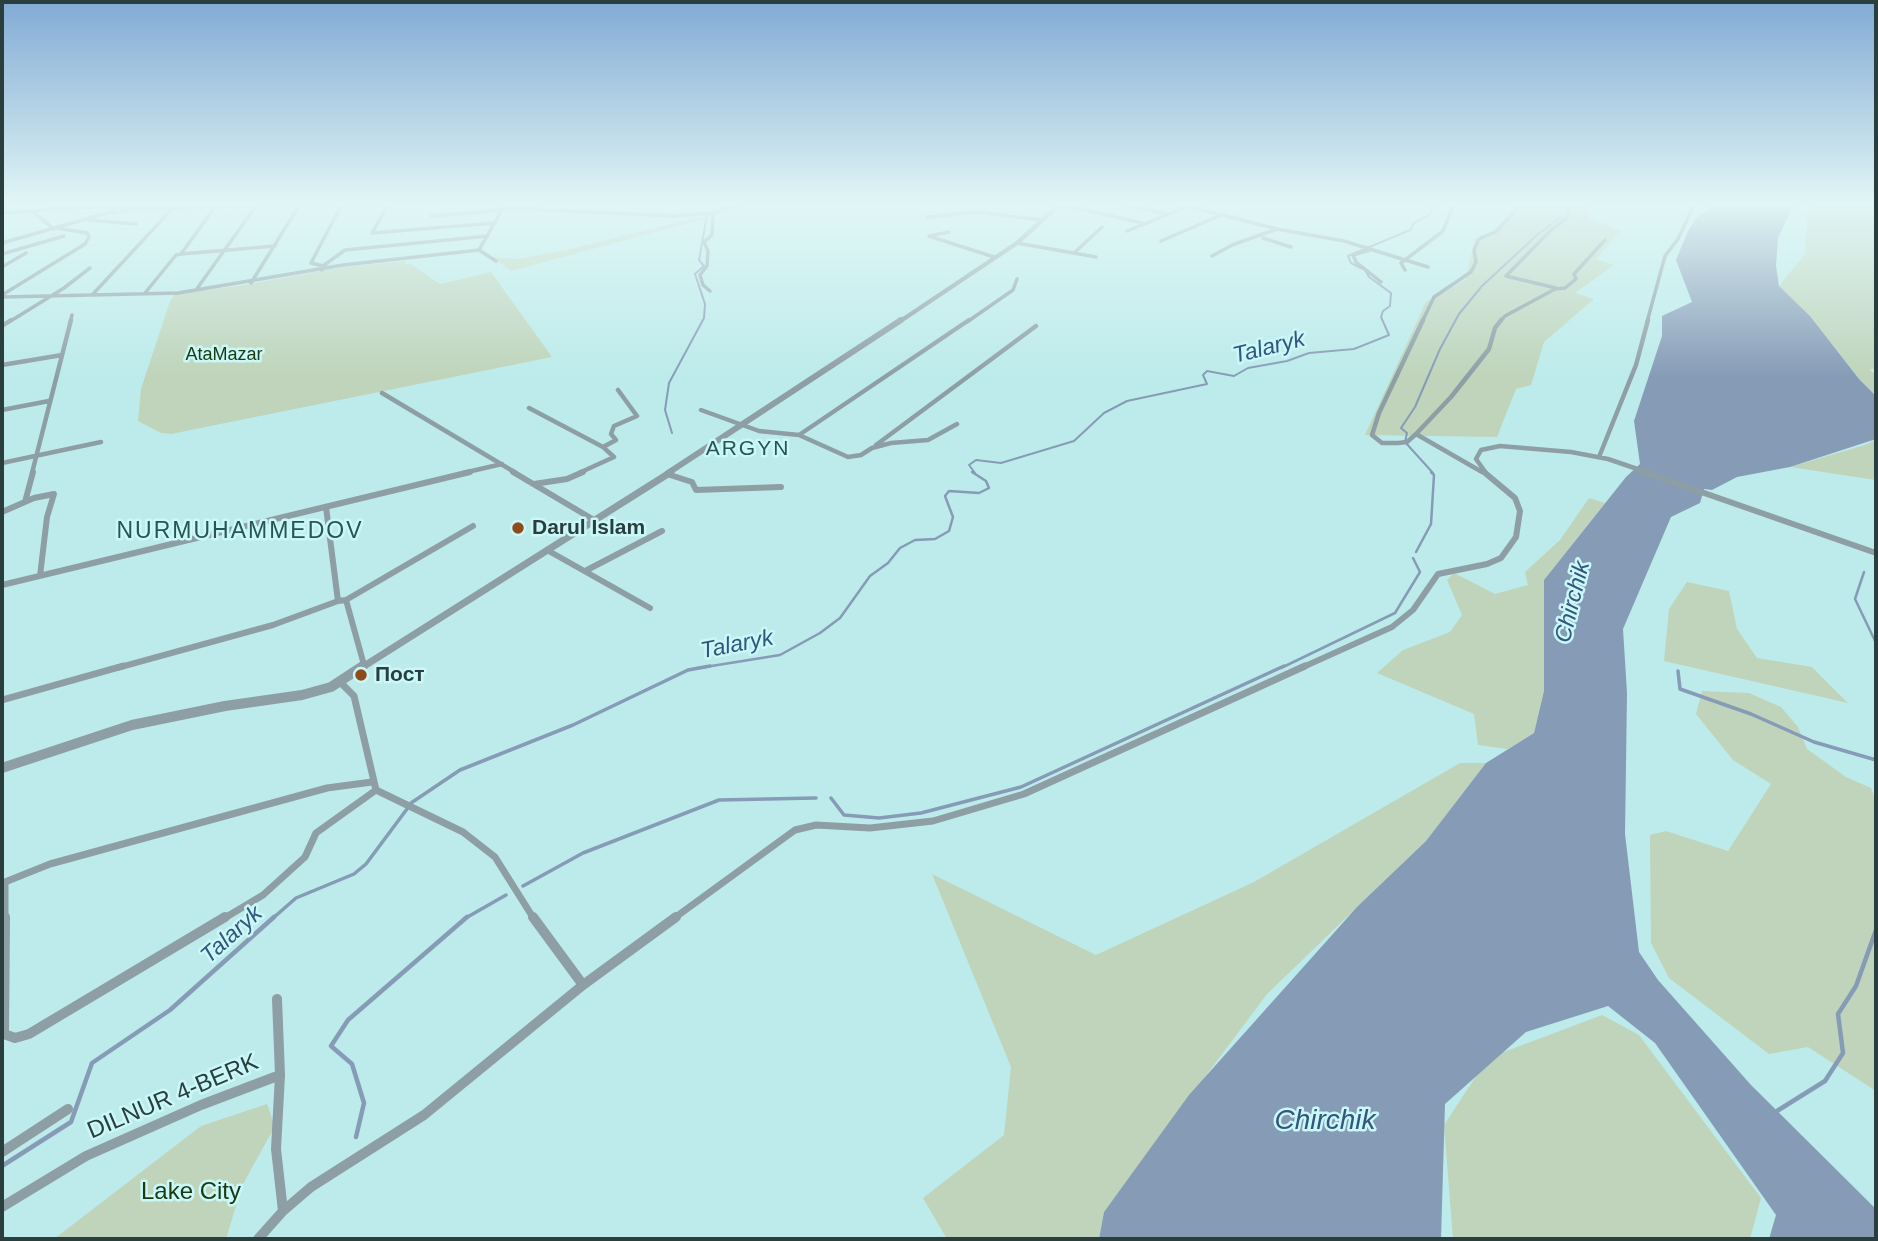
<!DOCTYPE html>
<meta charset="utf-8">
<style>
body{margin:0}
#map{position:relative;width:1878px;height:1241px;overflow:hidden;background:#bdebeb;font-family:Helvetica,sans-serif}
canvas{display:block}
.frame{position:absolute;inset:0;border:4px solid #2b3e3e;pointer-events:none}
</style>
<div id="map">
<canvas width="1878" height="1241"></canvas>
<div class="frame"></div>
</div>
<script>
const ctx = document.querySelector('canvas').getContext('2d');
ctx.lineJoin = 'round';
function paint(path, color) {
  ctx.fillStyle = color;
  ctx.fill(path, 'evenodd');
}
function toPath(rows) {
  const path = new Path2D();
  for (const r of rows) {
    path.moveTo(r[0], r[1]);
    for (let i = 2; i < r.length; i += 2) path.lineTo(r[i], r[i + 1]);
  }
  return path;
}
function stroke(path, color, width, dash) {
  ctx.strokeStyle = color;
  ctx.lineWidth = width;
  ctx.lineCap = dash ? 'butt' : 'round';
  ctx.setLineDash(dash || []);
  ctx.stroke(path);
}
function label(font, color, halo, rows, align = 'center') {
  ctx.font = font + ' Helvetica,sans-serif';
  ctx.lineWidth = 5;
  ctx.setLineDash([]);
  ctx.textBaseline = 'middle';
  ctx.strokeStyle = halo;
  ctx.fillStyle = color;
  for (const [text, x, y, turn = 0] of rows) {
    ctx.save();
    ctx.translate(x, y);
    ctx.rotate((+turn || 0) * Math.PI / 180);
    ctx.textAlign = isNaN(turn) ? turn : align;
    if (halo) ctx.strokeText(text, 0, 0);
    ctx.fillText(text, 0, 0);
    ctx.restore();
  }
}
paint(toPath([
 [1521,204,1589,204,1588,217,1621,231,1596,259,1614,265,1575,293,1594,299,1544,342,1531,385,1516,389,1497,437,1365,435,1426,302,1465,280,1475,239,1491,232],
 [1816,204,1876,205,1876,368,1869,370,1876,374,1876,396,1859,379,1810,316,1779,286,1805,254,1807,214],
 [699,217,704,219,511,271,492,257,518,259,566,250],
 [406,261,405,264,411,264,440,284,491,272,552,357,171,434,161,433,138,421,141,389,170,301,175,294,244,285,343,267],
 [1876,439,1876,480,1790,467,1868,444],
 [1589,498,1605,503,1544,580,1544,691,1534,733,1508,749,1478,745,1474,714,1377,673,1403,650,1450,632,1462,615,1447,580,1454,573,1495,594,1528,585,1525,572,1560,540],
 [1687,582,1729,591,1737,629,1757,658,1812,667,1848,703,1664,661,1669,609],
 [1702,691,1749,693,1781,707,1798,727,1807,749,1846,777,1871,788,1876,803,1876,1091,1808,1047,1769,1054,1669,978,1651,943,1650,835,1666,831,1728,851,1771,784,1733,760,1696,714],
 [1460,763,1486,763,1426,841,1267,994,1104,1212,1099,1239,947,1239,923,1198,1004,1135,1011,1067,932,874,1096,955,1254,882],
 [1602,1015,1639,1035,1761,1198,1750,1239,1453,1239,1444,1125,1488,1058],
 [267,1104,275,1126,242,1186,226,1239,54,1239,201,1126]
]), '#bfd4ba');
paint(toPath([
 [1709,204,1794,204,1778,238,1776,266,1779,286,1810,316,1859,379,1876,396,1876,439,1790,467,1737,477,1712,490,1704,489,1700,503,1671,517,1623,629,1627,693,1625,834,1639,952,1658,980,1751,1085,1876,1209,1876,1239,1769,1239,1776,1215,1655,1043,1608,1006,1526,1032,1445,1104,1441,1239,1099,1239,1104,1212,1189,1095,1357,907,1426,841,1486,763,1534,733,1544,691,1544,580,1626,477,1640,464,1634,421,1662,336,1662,316,1692,302,1676,260,1688,231,1696,218,1708,210]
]), '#869bb6');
stroke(toPath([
 [435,204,479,204],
 [142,208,154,204],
 [112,213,133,210],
 [672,433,665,410,669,383,704,318,705,304,695,274,704,266,699,260,707,215],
 [975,473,969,465,976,460,1001,463,1074,441,1104,413,1127,401,1207,384,1203,375,1207,371,1234,376,1248,368,1287,361,1309,353,1354,349,1389,335,1381,317,1383,311,1390,306,1391,293,1369,277,1365,270,1351,263,1348,256,1410,230,1414,223,1430,214,1432,205,1426,204],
 [1433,473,1405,442,1407,433,1401,428,1415,407,1440,349,1459,314,1482,286,1537,235,1561,217]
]), '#869bb6', 2);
stroke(toPath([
 [1416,552,1431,524,1434,475,1431,472],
 [1864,572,1855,599,1876,643],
 [699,668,780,655,820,633,840,618,870,576,888,563,900,548,915,540,935,539,949,531,953,517,945,496,949,491,979,493,989,488,986,481,972,472],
 [1281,668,1395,613,1420,572,1413,558]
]), '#869bb6', 2.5);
stroke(toPath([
 [1678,671,1680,689,1751,714,1814,742,1876,760],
 [831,798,844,815,879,818,921,813,1021,787,1284,666],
 [411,803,460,770,573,725,688,670,710,666],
 [523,886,583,853,719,800,816,798],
 [272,919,296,898,354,874,366,864,407,809],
 [464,919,506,895]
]), '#869bb6', 3.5);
stroke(toPath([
 [1777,1111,1825,1081,1843,1053,1838,1014,1856,986,1876,930],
 [356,1137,364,1103,352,1064,331,1046,348,1020,467,917],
 [2,1166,71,1122,92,1063,170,1010,274,917]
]), '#869bb6', 4.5);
stroke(toPath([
 [1059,204,1146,224],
 [1122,204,1168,214],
 [1180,204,1277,229,1344,241,1428,267],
 [2,206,5,208,2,210],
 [32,211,54,229],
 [2,213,88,207,149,209,300,204,388,205,372,233],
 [431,216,502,210],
 [927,217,978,212,1042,220],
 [89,220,136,224],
 [1127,231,1186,207],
 [949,232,929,236,994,257],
 [372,233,495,223],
 [1263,238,1291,247],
 [1161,241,1221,215],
 [2,243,114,211],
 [1017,243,1096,257],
 [479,250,496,261],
 [1370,250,1353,255,1356,262,1381,282],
 [1074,253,1102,227],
 [2,254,64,236],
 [181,254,275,246],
 [1212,256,1232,245,1277,229],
 [323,266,311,263,342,204],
 [2,267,26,253],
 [322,270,323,266,345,250,488,236],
 [1405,270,1401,263,1443,231,1454,204],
 [251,283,300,204],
 [1556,288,1506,276,1551,230,1567,218,1569,214,1566,204],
 [196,290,256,206],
 [710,291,703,285,700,275,707,266,708,251,704,242,712,235,713,213],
 [145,293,176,255,181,254,215,207],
 [93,294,172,209],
 [2,295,85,244,89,237,87,233,57,228],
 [2,297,178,293,343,265,479,250,503,208,675,216,713,213,742,204],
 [9,322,64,288,90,268],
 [70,322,72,315],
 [967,322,1013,290,1017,279],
 [1422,322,1434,297,1471,272,1476,262,1474,250,1479,239,1497,231,1521,204],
 [1500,322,1505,316,1555,289,1565,288,1576,279,1574,274,1605,240],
 [1647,322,1665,256,1678,239,1694,205]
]), '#8e9ea5', 3.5);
stroke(toPath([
 [1423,320,1379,413,1372,435,1382,443,1398,443,1407,442,1416,434,1482,472],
 [2,326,11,320],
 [2,365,62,355],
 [382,393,516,473],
 [529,408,603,447,614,457,579,473],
 [2,410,49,401],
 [701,410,759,431,799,435,848,457,861,455,872,448,891,443,928,440,957,424],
 [1416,434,1451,397,1489,349,1495,328,1501,320],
 [799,435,969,320],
 [876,445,1036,326],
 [603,447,616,440,611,434,614,426,637,416,618,390],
 [1599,457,1636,365,1648,320],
 [2,463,101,442],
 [32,473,71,320],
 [463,473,502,464],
 [1486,473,1476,459,1481,450,1500,446,1571,452,1608,459,1649,473]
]), '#8e9ea5', 4.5);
stroke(toPath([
 [513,472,594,520],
 [1644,472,1876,553],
 [667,474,692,482,696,490,781,487],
 [534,484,567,479,583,472],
 [25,502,33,472],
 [2,512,34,498,54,494,47,517,40,576],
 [547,550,650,608],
 [587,570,662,531],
 [2,585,470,472],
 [346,600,364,665],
 [338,601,346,600,473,526],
 [117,668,273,625,338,601,326,507],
 [1301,668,1392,627,1413,610,1438,574,1487,564,1501,558,1516,537,1520,511,1515,498,1484,472]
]), '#8e9ea5', 6);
stroke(toPath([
 [340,682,354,696,376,790,463,832,495,857,534,919],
 [2,700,123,666],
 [5,919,5,882,50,864,327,788,372,782],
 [223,919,263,895,305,857,316,833,376,790],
 [673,919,795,830,816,825,870,828,933,821,1024,794,1305,666]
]), '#8e9ea5', 7);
stroke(toPath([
 [5,917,4,1034,15,1038,29,1034,225,917],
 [533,917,583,985],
 [277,999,280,1075],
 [2,1152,68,1109],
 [2,1207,86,1156,201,1105,280,1075,276,1149,283,1211],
 [258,1239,283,1211,311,1187,424,1115,583,985,676,917]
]), '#8e9ea5', 10);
stroke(toPath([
 [899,322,1017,243,1060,204]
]), '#8e9ea5', 4.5);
stroke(toPath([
 [668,473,901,320]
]), '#8e9ea5', 6);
stroke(toPath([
 [361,668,671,472]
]), '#8e9ea5', 7);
stroke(toPath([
 [2,768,132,725,225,706,302,695,331,687,363,666]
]), '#8e9ea5', 10);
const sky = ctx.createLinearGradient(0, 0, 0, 377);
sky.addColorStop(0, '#81aad4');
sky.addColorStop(0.54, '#e1f6f6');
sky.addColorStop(1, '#e1f6f600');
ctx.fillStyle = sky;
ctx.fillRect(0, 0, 1878, 377);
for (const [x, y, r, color] of [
 [518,528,7,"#8e4c1a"],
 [361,675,7,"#8e4c1a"]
]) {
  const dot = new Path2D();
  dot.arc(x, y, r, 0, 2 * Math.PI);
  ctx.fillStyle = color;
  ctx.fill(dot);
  stroke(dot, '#caf8f8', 2.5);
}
label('18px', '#1a3910', '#caf8f8', [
 ["AtaMazar",224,355]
]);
ctx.letterSpacing = '2px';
label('21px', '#295454', '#caf8f8', [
 ["ARGYN",748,449]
]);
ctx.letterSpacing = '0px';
label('bold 21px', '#2b3e3e', '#caf8f8', [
 ["Darul Islam",532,528],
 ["Пост",375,675]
], 'left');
label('italic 23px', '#34557d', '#caf8f8', [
 ["Talaryk",1269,348,-14],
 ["Chirchik",1573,602,-76],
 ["Talaryk",737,645,-11],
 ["Talaryk",232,935,-42]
]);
ctx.letterSpacing = '2px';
label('23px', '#295454', '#caf8f8', [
 ["NURMUHAMMEDOV",240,532]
]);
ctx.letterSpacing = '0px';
label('24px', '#2b3e3e', '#caf8f8', [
 ["DILNUR 4-BERK",173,1097,-23]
]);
label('24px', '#1a3910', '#caf8f8', [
 ["Lake City",191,1192]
]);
label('italic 28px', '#34557d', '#caf8f8', [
 ["Chirchik",1325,1121]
]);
</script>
